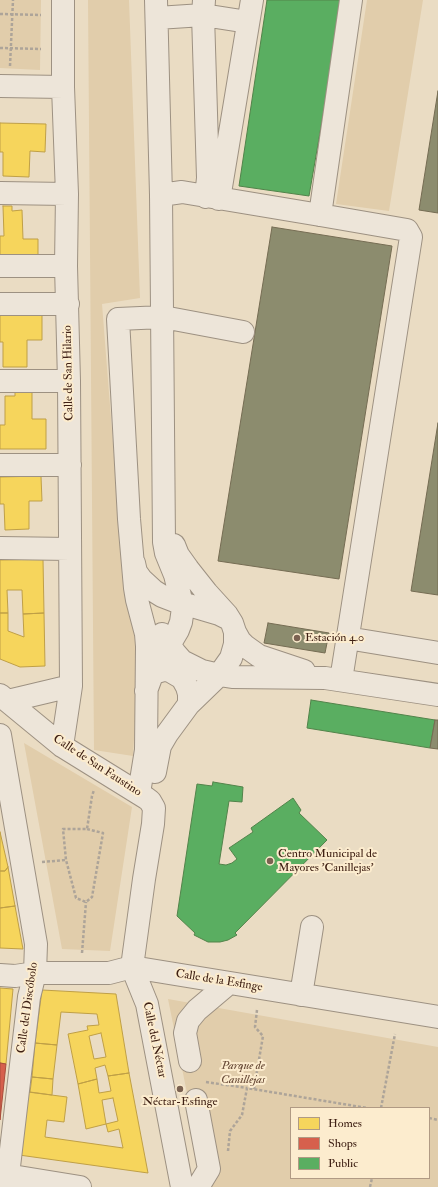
<!DOCTYPE html>
<meta charset="utf-8">
<style>
body{margin:0}
#map{position:relative;width:438px;height:1187px;overflow:hidden;background:#eadcc3;font-family:"IM FELL Double Pica",serif}
canvas{display:block}
.legend{position:absolute;left:290px;top:1107px;width:140px;height:72px;box-sizing:border-box;background:#fcecce;border:1px solid #b09a84;margin:0;padding:5px 7px;list-style:none;font-size:12px;color:#3f2014}
.legend li{display:flex;align-items:center;gap:8px;height:20px}
.legend b{width:20px;border:1px solid #b09a84}
</style>
<div id="map">
<canvas width="438" height="1187"></canvas>
<ul class="legend">
<li><b style="height:11px;background:#f6d55c"></b>Homes</li>
<li><b style="height:11px;background:#d6604d"></b>Shops</li>
<li><b style="height:11px;background:#5aae61"></b>Public</li>
</ul>
</div>
<script>
const ctx = document.querySelector('canvas').getContext('2d');
ctx.lineJoin = 'round';
function paint(path, color) {
  ctx.fillStyle = color;
  ctx.fill(path, 'evenodd');
}
function toPath(rows) {
  const path = new Path2D();
  for (const r of rows) {
    path.moveTo(r[0], r[1]);
    for (let i = 2; i < r.length; i += 2) path.lineTo(r[i], r[i + 1]);
  }
  return path;
}
function stroke(path, color, width, dash) {
  ctx.strokeStyle = color;
  ctx.lineWidth = width;
  ctx.lineCap = dash ? 'butt' : 'round';
  ctx.setLineDash(dash || []);
  ctx.stroke(path);
}
function label(font, color, halo, rows, align = 'center') {
  ctx.font = font + ' "IM FELL Double Pica",serif';
  ctx.lineWidth = 4;
  ctx.setLineDash([]);
  ctx.textBaseline = 'middle';
  ctx.strokeStyle = halo;
  ctx.fillStyle = color;
  for (const [text, x, y, turn = 0] of rows) {
    ctx.save();
    ctx.translate(x, y);
    ctx.rotate((+turn || 0) * Math.PI / 180);
    ctx.textAlign = isNaN(turn) ? turn : align;
    if (halo) ctx.strokeText(text, 0, 0);
    ctx.fillText(text, 0, 0);
    ctx.restore();
  }
}
paint(toPath([
 [0,0,41,0,40,70,0,68],
 [88,0,129,0,140,298,102,304,120,533,140,633,133,756,94,750],
 [367,0,423,0,389,211,336,204],
 [24,743,132,807,110,951,62,949],
 [168,999,438,1047,438,1187,206,1187],
 [291,1108,429,1108,429,1178,291,1178]
]), '#e1cdab');
const homes = toPath([
 [0,123,46,124,45,152,30,151,29,177,3,176,3,152,0,152,0,123],
 [3,206,12,206,12,211,22,210,23,239,38,239,38,256,0,257,0,236,4,236,3,206],
 [42,313,42,340,27,340,27,367,3,367,3,342,0,342,0,314,42,313],
 [15,389,32,389,32,419,46,419,46,449,0,449,0,425,5,425,5,396,15,396,15,389],
 [41,476,42,501,29,501,29,529,5,530,4,504,0,504,0,477,41,476],
 [43,559,44,613,23,614,22,590,7,590,8,613,0,613,0,560,43,559],
 [0,613,8,613,8,631,24,637,23,614,44,613,45,666,20,667,0,659,0,613],
 [0,832,8,867,5,871,0,871,0,832],
 [8,867,15,906,0,908,0,871,5,871,8,867],
 [15,906,23,949,0,948,0,908,15,906],
 [0,988,13,989,6,1064,0,1063,0,988],
 [42,990,116,994,129,1073,108,1076,105,1065,95,1068,97,1079,78,1084,68,1034,88,1030,87,1026,99,1025,97,1014,61,1012,57,1045,35,1043,42,990],
 [101,1033,106,1057,94,1059,89,1036,101,1033],
 [35,1043,57,1045,53,1079,32,1077,35,1043],
 [129,1073,148,1173,19,1155,28,1092,67,1097,64,1122,47,1120,45,1137,123,1148,119,1129,108,1132,106,1124,86,1129,78,1084,97,1079,99,1093,111,1091,108,1076,129,1073],
 [113,1098,118,1121,106,1124,102,1100,113,1098],
 [32,1077,53,1079,52,1095,30,1092,32,1077]
]);
paint(homes, '#f6d55c');
stroke(homes, '#bf9f46', 1);
const shops = toPath([
 [0,1063,6,1064,0,1120,0,1063]
]);
paint(shops, '#d6604d');
stroke(shops, '#a94d3c', 1);
const public = toPath([
 [267,0,343,0,309,196,239,186,267,0],
 [311,700,435,720,430,748,307,728,311,700],
 [213,782,243,787,242,802,229,801,219,864,226,865,232,863,237,859,229,848,253,832,251,828,293,798,301,810,299,813,327,840,235,933,237,935,228,940,220,942,208,942,194,935,195,933,177,916,197,784,212,786,213,782]
]);
paint(public, '#5aae61');
stroke(public, '#52834a', 1);
const industry = toPath([
 [438,91,438,213,419,210,438,91],
 [272,227,392,246,339,579,218,561,272,227],
 [438,423,438,595,411,591,438,423],
 [268,623,329,633,325,653,264,643,268,623],
 [435,720,438,720,438,749,430,748,435,720]
]);
paint(industry, '#8c8c6e');
stroke(industry, '#756c53', 1);
const minor = toPath([
 [204,0,203,15,208,178,206,197],
 [157,18,203,15,248,22],
 [0,86,63,87],
 [0,193,67,194],
 [161,195,182,192,320,215,407,230,411,237,341,680],
 [219,199,252,0],
 [320,215,351,0],
 [0,266,66,266],
 [0,304,68,304],
 [0,381,69,381],
 [0,465,70,465],
 [174,545,178,555,188,569,207,593,227,615,232,623,235,632,240,641,245,646,259,656,304,671],
 [0,548,70,549],
 [134,563,136,572,141,579,154,591,162,596,175,601,219,614,227,618],
 [162,634,175,653,182,661,202,671,219,675,231,658,235,644,235,632],
 [347,638,438,653],
 [157,672,164,670,170,671,182,678,187,687,189,694,189,704],
 [146,691,153,672,178,630,181,622,183,608,175,575,166,553,164,542,161,195,156,0],
 [0,695,62,746,146,798,150,801,154,808,153,824,144,879,132,967,147,1004,182,1187],
 [8,701,71,686],
 [0,735,36,944,35,973,29,997,8,1175,9,1187],
 [62,746,71,686,69,381,66,266,67,194,63,87,63,0],
 [155,772,160,746,167,734,189,704,219,675,232,677,325,678,438,695],
 [139,793,146,750,147,646,146,634,137,600,135,588,129,519,118,319,163,317,243,332],
 [0,975,15,976,35,973,109,973,132,967,438,1017],
 [301,995,312,927],
 [190,1061,185,1033,188,1021,197,1010,229,983],
 [196,1100,209,1169,198,1187],
 [0,1174,80,1187]
]);
stroke(minor, '#9d9182', 24);
stroke(toPath([
 [0,14,41,15],
 [0,48,41,49],
 [10,66,13,0],
 [87,829,103,833,92,897,86,902,76,898,66,860,63,829,87,829,92,796,94,790],
 [42,862,66,860],
 [82,953,86,902],
 [206,1082,247,1088],
 [254,1089,263,1036,255,1027,257,1010],
 [381,1108,395,1034],
 [429,1118,438,1120],
 [228,1151,230,1131,242,1115,247,1088,367,1108],
 [370,1187,372,1178]
]), '#ada499', 2.5, [3, 2]);
stroke(minor, '#ede5d9', 22);
for (const [x, y, r, color] of [
 [297,638,4,"#7b6251"],
 [270,861,4,"#7b6251"],
 [180,1089,4,"#7b6251"]
]) {
  const dot = new Path2D();
  dot.arc(x, y, r, 0, 2 * Math.PI);
  ctx.fillStyle = color;
  ctx.fill(dot);
  stroke(dot, '#fcecce', 1.5);
}
label('12px', '#3f2014', '#fcecce', [
 ["Calle de San Hilario",69,373,-91],
 ["Calle de San Faustino",97,766,33],
 ["Calle de la Esfinge",219,981,9],
 ["Calle del Discóbolo",28,1008,-82],
 ["Calle del Néctar",154,1040,78]
]);
label('12px', '#3f2014', '#fcecce', [
 ["Estación 4.0",305,638],
 ["Centro Municipal de",278,854],
 ["Mayores 'Canillejas'",278,868],
 ["Néctar-Esfinge",180,1102,"center"]
], 'left');
label('italic 12px', '#664835', '#fcecce', [
 ["Parque de",243,1066],
 ["Canillejas",243,1080]
]);
</script>
